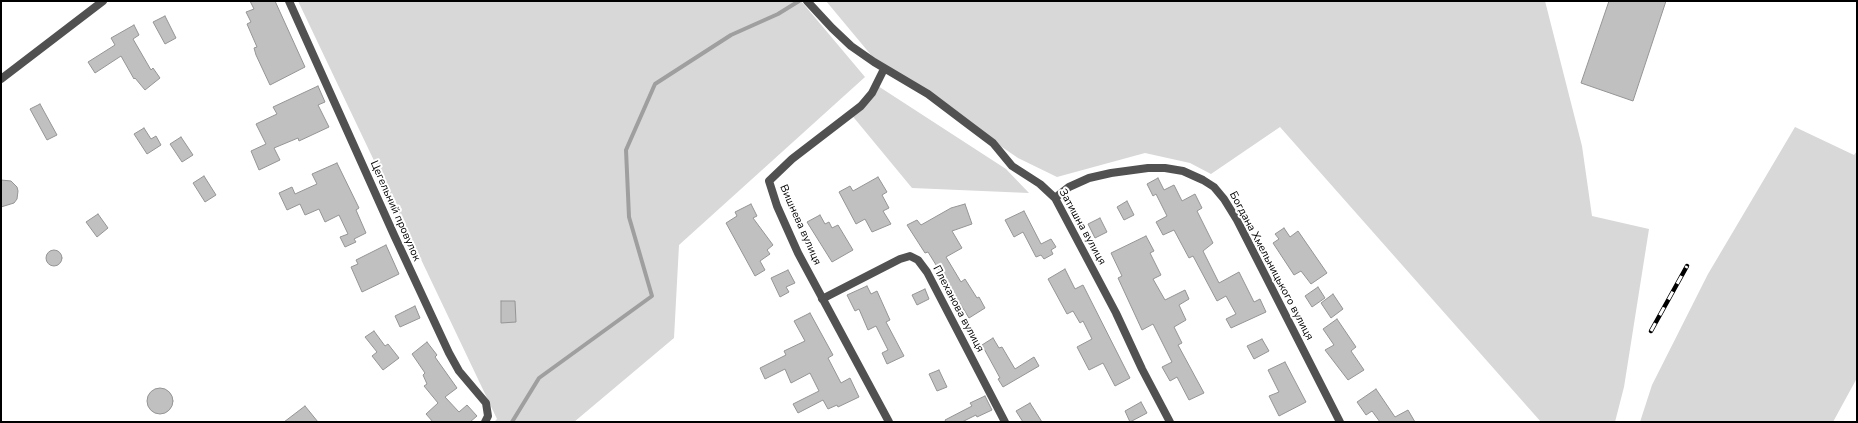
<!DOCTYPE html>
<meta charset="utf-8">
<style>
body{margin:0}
#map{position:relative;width:1858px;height:423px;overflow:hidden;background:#fff;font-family:"Nunito Sans",sans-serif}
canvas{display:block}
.frame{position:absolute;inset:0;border:2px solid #000;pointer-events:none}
</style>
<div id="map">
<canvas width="1858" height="423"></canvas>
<div class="frame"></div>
</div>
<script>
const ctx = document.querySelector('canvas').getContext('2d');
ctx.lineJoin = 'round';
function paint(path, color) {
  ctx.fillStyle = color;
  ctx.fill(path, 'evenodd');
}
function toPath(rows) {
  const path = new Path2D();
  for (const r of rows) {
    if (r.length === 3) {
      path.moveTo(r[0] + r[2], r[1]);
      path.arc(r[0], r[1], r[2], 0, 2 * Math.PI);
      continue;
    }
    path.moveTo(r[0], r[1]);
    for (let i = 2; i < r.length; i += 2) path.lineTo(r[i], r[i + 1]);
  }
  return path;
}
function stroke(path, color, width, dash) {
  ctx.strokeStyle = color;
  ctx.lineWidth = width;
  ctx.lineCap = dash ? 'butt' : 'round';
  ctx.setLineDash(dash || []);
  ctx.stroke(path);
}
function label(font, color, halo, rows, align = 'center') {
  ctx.font = font + ' "Nunito Sans",sans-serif';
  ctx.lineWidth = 4;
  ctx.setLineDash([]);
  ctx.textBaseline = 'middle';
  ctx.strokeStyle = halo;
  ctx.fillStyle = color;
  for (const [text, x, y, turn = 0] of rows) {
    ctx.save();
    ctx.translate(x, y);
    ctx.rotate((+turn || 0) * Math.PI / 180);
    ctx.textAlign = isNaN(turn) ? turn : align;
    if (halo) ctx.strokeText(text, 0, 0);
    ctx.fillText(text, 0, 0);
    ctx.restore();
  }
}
paint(toPath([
 [298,1,801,1,865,77,679,245,674,338,574,422,494,422,497,419],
 [826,1,1545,1,1582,146,1592,216,1649,229,1624,387,1615,422,1541,422,1280,127,1211,174,1190,163,1145,153,1057,177,1018,158,876,61],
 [878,86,1006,169,1029,193,912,188,850,113],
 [1795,127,1854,155,1857,151,1857,378,1833,422,1640,422,1652,385,1708,274]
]), '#d8d8d8');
stroke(toPath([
 [512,422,539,378,652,296,629,217,626,150,655,84,731,35,778,14,799,1]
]), '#9f9f9f', 4);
const building = toPath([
 [250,1,275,1,305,67,270,85,256,55,254,48,257,47,247,24,251,22,246,12,254,9,250,1],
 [1609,1,1666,1,1633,101,1581,83,1609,1],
 [165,16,176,38,165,44,153,22,165,16],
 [134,25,139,35,133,39,151,70,153,68,160,78,145,90,135,78,134,79,121,56,95,73,88,62,115,45,111,38,134,25],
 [318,86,325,102,318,105,329,127,299,141,298,138,274,148,280,160,259,170,251,151,266,144,256,124,277,114,273,107,318,86],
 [40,104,57,135,47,140,30,109,40,104],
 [144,128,151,139,156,136,161,145,147,154,134,134,144,128],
 [181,137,193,155,182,162,170,144,181,137],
 [337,163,359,208,356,210,366,233,354,239,356,242,345,247,340,237,348,234,339,215,325,222,319,209,305,215,300,204,287,210,279,193,292,187,295,194,317,184,312,174,337,163],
 [204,176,216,195,205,202,193,183,204,176],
 [878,177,887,192,882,195,889,208,883,211,891,224,872,232,865,219,856,224,839,192,850,186,853,191,878,177],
 [1158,178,1164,190,1174,185,1182,201,1195,194,1202,208,1197,211,1213,243,1203,251,1219,283,1239,272,1254,302,1260,299,1266,312,1231,328,1226,319,1236,314,1226,296,1217,301,1193,256,1189,258,1174,230,1163,235,1156,222,1167,216,1156,194,1153,196,1147,184,1158,178],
 [1,180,11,181,17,187,18,191,17,199,14,203,1,207,1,180],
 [1127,201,1134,215,1124,220,1117,207,1127,201],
 [751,204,757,216,753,218,773,245,767,250,770,254,760,261,765,270,755,276,726,223,737,216,735,212,751,204],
 [965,204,972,224,952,231,962,248,946,257,961,282,965,279,977,298,979,297,985,308,969,318,928,252,925,253,907,225,917,220,921,225,951,208,965,204],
 [1024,211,1041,244,1051,239,1056,247,1051,250,1053,254,1044,259,1041,255,1036,257,1023,232,1014,237,1005,220,1024,211],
 [98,214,108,228,97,237,86,222,98,214],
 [820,215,825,224,829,222,832,228,838,225,853,250,832,262,807,222,820,215],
 [1100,218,1107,232,1095,238,1088,224,1100,218],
 [1284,228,1290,237,1298,231,1327,273,1311,284,1301,271,1294,275,1273,243,1279,239,1275,234,1284,228],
 [1146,236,1154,251,1150,253,1161,275,1153,279,1165,300,1185,290,1189,299,1179,305,1186,320,1174,327,1182,343,1178,345,1204,393,1189,400,1177,377,1170,381,1162,367,1172,362,1153,324,1142,330,1118,278,1122,276,1111,253,1146,236],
 [386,245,399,274,362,292,351,267,358,264,356,260,386,245],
 [54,258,8],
 [1065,269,1075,289,1083,285,1130,378,1115,386,1103,363,1089,370,1077,347,1092,339,1083,321,1080,323,1073,311,1067,314,1048,279,1065,269],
 [788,270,795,283,786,287,789,292,780,297,771,278,788,270],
 [867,286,871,294,877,291,890,320,886,322,904,356,887,364,882,353,888,350,876,326,868,330,859,309,855,311,847,295,867,286],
 [1318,287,1325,298,1312,307,1305,296,1318,287],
 [925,289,929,299,917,305,912,295,925,289],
 [1333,294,1343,309,1331,318,1321,303,1333,294],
 [501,301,515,301,516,322,501,323,501,301],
 [415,306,420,318,400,327,395,316,415,306],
 [810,313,833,355,828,358,841,383,850,378,859,397,838,407,837,405,828,409,823,400,798,413,793,404,819,391,810,373,791,383,785,369,765,379,760,368,786,355,784,351,805,341,794,321,810,313],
 [1337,319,1356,347,1351,351,1364,370,1348,380,1325,350,1334,345,1323,329,1337,319],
 [374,331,385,346,388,344,399,358,383,370,372,356,377,352,365,337,374,331],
 [993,338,999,348,1002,347,1015,369,1034,357,1039,366,1003,387,998,379,1000,378,982,345,993,338],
 [1262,339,1269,351,1254,359,1247,346,1262,339],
 [427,342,437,355,435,357,457,388,445,397,459,412,467,405,477,416,470,422,433,422,426,414,438,403,424,386,427,384,423,375,425,373,412,354,427,342],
 [1285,362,1306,402,1279,416,1269,396,1279,392,1268,370,1285,362],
 [939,370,947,387,937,391,929,374,939,370],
 [160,401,13],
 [1376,389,1395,417,1408,410,1415,422,1380,422,1372,411,1366,415,1357,402,1376,389],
 [985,396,992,410,977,417,976,415,962,422,946,422,945,420,972,406,970,403,985,396],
 [1141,402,1147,413,1130,422,1125,411,1141,402],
 [1030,403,1042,422,1023,422,1016,411,1030,403],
 [305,406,318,422,284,422,305,406]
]);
paint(building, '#c0c0c0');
stroke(building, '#959595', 1);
stroke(toPath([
 [289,1,394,235,449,353,459,371,486,403,488,416,485,422],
 [807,1,832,28,851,46,874,62,928,94,969,125,993,143,1012,166,1040,184,1055,198,1116,313,1142,369,1170,422],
 [884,69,872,93,861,106,792,159,769,181,777,206,798,253,889,422],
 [1,79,103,1],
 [1055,198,1069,187,1089,178,1111,173,1148,168,1165,168,1183,171,1203,180,1214,187,1224,199,1237,220,1340,422],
 [822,299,900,259,910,256,918,260,927,272,1005,422]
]), '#515151', 8);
const rail = toPath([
 [1651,331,1687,266]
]);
stroke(rail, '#000', 4.5);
stroke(rail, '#fff', 3, [9]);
label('11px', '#000', '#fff', [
 ["Цегельний провулок",395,211,66],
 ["Вишнева вулиця",800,225,66],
 ["Затишна вулиця",1082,227,61],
 ["Богдана Хмельницького вулиця",1271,266,62],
 ["Плеханова вулиця",958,309,62]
]);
</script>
